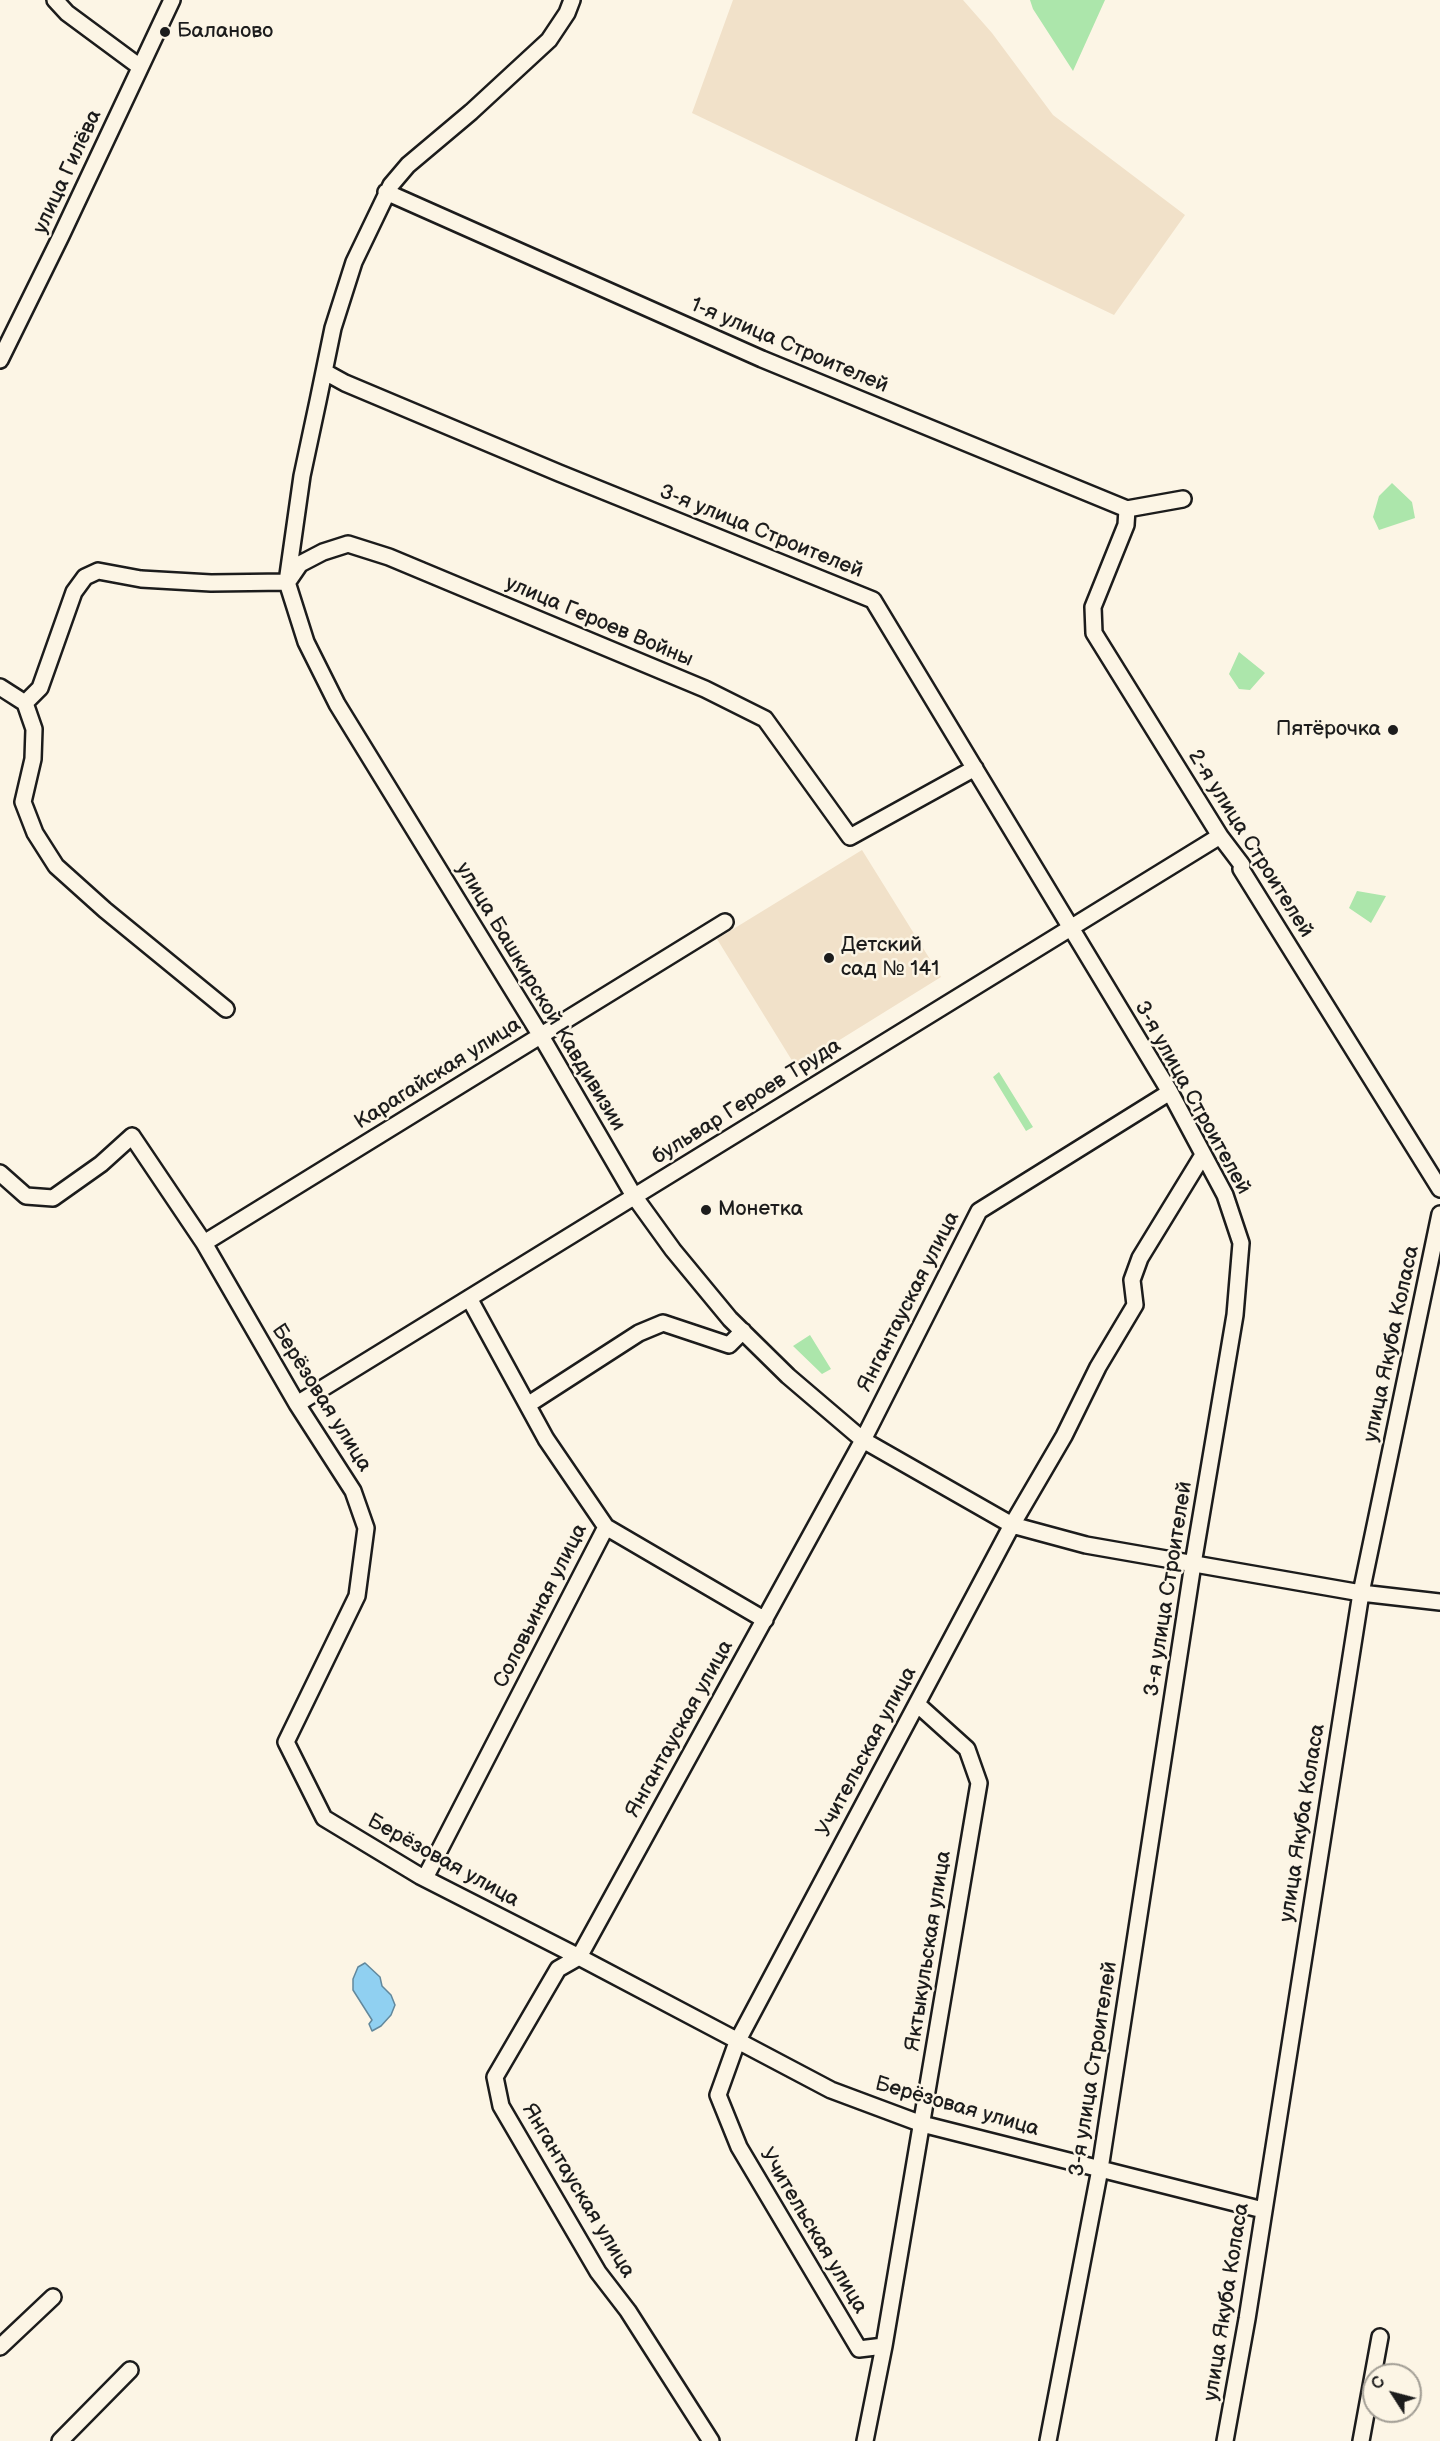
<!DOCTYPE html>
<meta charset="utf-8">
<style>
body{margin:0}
#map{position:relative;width:1440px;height:2441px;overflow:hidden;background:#fcf5e5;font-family:"Balsamiq Sans",sans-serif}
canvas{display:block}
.north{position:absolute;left:1362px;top:2363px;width:60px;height:60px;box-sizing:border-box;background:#fcf5e5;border:2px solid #a29e95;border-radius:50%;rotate:306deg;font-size:16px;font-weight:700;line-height:24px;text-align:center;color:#1c1c1c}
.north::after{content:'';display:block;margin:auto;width:21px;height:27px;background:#1c1c1c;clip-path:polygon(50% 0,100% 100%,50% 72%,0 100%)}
</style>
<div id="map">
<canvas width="1440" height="2441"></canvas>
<div class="north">С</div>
</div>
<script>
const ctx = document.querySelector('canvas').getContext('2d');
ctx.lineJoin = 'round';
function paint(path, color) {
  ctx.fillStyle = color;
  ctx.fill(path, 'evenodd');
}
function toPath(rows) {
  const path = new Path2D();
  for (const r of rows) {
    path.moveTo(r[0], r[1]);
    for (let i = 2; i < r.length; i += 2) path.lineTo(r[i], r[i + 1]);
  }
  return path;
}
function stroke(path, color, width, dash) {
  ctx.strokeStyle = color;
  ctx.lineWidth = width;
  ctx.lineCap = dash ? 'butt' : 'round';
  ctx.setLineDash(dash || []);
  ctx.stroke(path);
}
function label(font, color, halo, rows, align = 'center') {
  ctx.font = font + ' "Balsamiq Sans",sans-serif';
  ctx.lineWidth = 5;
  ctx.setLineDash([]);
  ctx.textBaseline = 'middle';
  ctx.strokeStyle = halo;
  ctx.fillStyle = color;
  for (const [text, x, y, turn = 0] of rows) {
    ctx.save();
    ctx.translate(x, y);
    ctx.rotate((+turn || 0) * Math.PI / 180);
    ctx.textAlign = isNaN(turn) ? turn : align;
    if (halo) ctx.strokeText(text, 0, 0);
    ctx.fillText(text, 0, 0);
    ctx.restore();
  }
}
paint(toPath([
 [733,0,963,0,992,33,1053,115,1185,215,1114,315,692,113],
 [862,850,941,977,796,1067,717,939]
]), '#f1e1c9');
paint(toPath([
 [1030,0,1105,0,1073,71,1033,9],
 [1392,483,1412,502,1415,518,1379,530,1373,517,1379,496],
 [1239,652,1265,673,1250,690,1239,689,1229,674],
 [1357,891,1386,896,1371,923,1349,908],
 [999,1072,1033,1127,1026,1131,993,1077],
 [810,1335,831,1369,822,1374,793,1346]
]), '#ace6ab');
const water = toPath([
 [365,1963,380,1977,382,1986,391,1995,395,2005,391,2015,381,2026,372,2031,369,2024,372,2020,353,1990,353,1979,358,1967,365,1963]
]);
paint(water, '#90d0f1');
stroke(water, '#62889c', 1.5);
const minor = toPath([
 [55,0,67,13,140,67],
 [572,0,567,13,549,40,471,112,408,165,391,185,354,262,333,328,318,401,302,476,287,582,306,642,337,704,541,1036,634,1196,673,1250,730,1319,788,1376,863,1440,1012,1525,1086,1545,1361,1593,1440,1602],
 [386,192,762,359,1127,509,1183,499],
 [0,360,61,236,172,0],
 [325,372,345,383,559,473,873,600,1170,1092,1225,1195,1241,1243,1235,1315,1193,1564,1100,2169,1048,2441],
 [1127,509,1126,525,1093,607,1094,633,1220,836,1242,865,1241,869,1440,1189],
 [289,580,300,564,323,552,348,544,389,557,705,689,765,719,850,837,975,768],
 [0,687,25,703,34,729,33,759,23,802,35,833,56,866,105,910,226,1009],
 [25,703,40,688,74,592,85,577,98,571,141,579,211,583,287,582],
 [0,1173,26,1196,53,1198,101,1164,132,1136,204,1243,297,1404,353,1491,366,1528,357,1596,286,1742,324,1818,420,1876,579,1957,831,2090,922,2124,1263,2210],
 [204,1243,725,922],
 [297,1404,1220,836],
 [529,1404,639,1333,663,1323,729,1345,743,1331],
 [606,1527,765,1620],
 [425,1878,606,1527,546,1439,469,1298],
 [884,2346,859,2349,739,2147,718,2095,737,2042,1012,1525,1064,1436,1098,1367,1135,1305,1132,1280,1140,1258,1203,1155],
 [0,2347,53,2297],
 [60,2441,130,2370],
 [711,2441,628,2311,598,2272,501,2106,495,2077,558,1969,579,1957,863,1440,979,1211,1170,1092],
 [865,2441,884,2346,979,1783,967,1749,917,1704],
 [1225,2441,1247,2319,1361,1593,1440,1214],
 [1361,2441,1380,2337]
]);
stroke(minor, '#1c1c1c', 20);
stroke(minor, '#fcf5e5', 15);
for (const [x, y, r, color] of [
 [165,32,6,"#1c1c1c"],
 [1393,730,6,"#1c1c1c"],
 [829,958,6,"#1c1c1c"],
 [706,1210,6,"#1c1c1c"]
]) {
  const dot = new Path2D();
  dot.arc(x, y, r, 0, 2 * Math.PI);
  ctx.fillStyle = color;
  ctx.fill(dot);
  stroke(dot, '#fcf5e5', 2);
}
label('21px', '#1c1c1c', '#fcf5e5', [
 ["Баланово",177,32],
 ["Пятёрочка",1381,730,"right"],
 ["Детский",841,946],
 ["сад № 141",841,970],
 ["Монетка",718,1210]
], 'left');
label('21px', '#1c1c1c', '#fcf5e5', [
 ["улица Гилёва",68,172,-65],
 ["1-я улица Строителей",789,346,23],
 ["3-я улица Строителей",761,532,22],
 ["улица Героев Войны",599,622,23],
 ["2-я улица Строителей",1250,844,58],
 ["улица Башкирской Кавдивизии",540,997,59],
 ["Карагайская улица",438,1074,-32],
 ["3-я улица Строителей",1192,1098,61],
 ["бульвар Героев Труда",747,1102,-32],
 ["Янгантауская улица",909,1302,-63],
 ["улица Якуба Коласа",1392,1344,-78],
 ["Берёзовая улица",321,1398,58],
 ["3-я улица Строителей",1169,1589,-81],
 ["Соловьиная улица",541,1606,-63],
 ["Янгантауская улица",680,1729,-61],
 ["Учительская улица",867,1752,-62],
 ["улица Якуба Коласа",1303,1823,-81],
 ["Берёзовая улица",443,1861,29],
 ["Яктыкульская улица",929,1951,-81],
 ["3-я улица Строителей",1094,2069,-81],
 ["Берёзовая улица",957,2107,16],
 ["Янгантауская улица",578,2191,59],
 ["Учительская улица",813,2231,59],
 ["улица Якуба Коласа",1227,2302,-81]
]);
</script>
